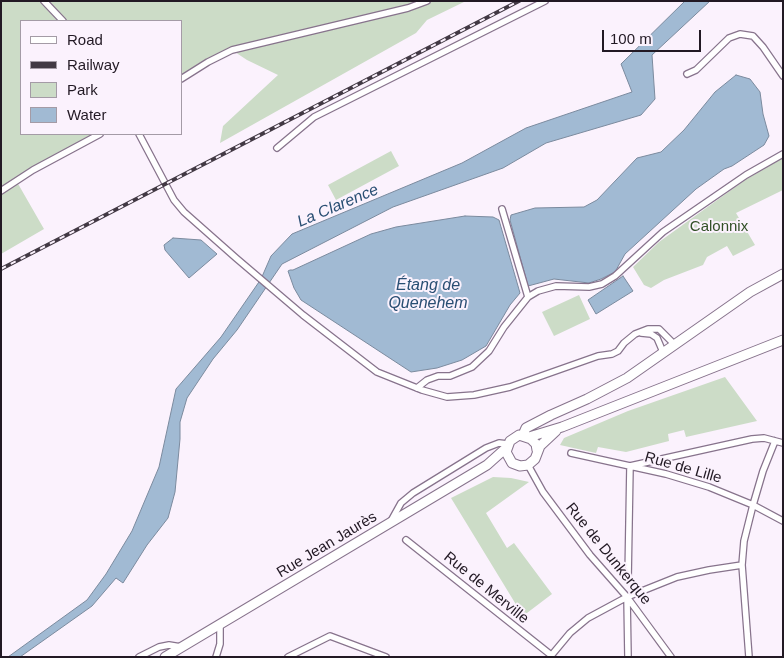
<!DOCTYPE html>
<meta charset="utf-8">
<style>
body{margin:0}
#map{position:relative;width:784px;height:658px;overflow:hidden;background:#fbf2fd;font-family:Arial,sans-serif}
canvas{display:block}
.frame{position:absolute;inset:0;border:2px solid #221924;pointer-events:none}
.legend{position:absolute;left:20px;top:20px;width:162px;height:115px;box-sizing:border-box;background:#fbf2fd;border:1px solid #a49ba6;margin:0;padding:6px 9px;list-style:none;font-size:15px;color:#221924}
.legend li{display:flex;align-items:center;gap:10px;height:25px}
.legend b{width:25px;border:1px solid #a49ba6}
.scale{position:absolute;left:602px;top:30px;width:99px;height:22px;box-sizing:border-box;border:2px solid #221924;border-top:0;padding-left:6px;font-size:15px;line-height:18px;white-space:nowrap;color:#221924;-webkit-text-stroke:4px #fbf2fd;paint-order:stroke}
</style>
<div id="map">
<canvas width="784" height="658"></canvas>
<div class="frame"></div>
<ul class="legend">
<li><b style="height:6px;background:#fff"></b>Road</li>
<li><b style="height:6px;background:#423944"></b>Railway</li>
<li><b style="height:14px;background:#ccdcc7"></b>Park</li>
<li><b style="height:14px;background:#a1bad3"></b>Water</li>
</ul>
<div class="scale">100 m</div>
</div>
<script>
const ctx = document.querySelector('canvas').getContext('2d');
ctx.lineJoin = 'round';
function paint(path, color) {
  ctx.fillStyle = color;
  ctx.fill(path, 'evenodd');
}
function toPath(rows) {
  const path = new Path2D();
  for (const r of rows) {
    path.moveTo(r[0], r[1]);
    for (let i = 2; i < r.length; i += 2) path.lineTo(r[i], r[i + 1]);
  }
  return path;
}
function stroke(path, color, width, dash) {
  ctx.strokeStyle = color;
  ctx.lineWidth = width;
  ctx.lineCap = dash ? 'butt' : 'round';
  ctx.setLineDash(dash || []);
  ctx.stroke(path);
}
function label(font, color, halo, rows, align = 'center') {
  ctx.font = font + ' Arial,sans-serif';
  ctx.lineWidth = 4;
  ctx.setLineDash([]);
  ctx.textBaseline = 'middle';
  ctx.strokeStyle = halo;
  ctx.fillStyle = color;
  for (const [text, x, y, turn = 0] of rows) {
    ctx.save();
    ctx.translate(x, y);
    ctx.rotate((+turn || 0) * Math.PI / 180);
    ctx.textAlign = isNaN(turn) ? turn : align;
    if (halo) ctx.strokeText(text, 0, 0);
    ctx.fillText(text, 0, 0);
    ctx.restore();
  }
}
paint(toPath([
 [1,1,466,1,427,20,416,33,220,143,223,126,278,75,247,60,232,50,181,79,181,21,21,21,21,134,100,134,17,182,44,229,1,254],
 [391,151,399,166,336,200,328,185],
 [783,158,783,190,736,213,755,245,733,256,727,246,707,257,703,265,664,280,651,288,644,285,633,267,659,242,745,180],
 [579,295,590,319,554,336,542,312],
 [725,377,757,421,686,437,684,430,668,434,669,441,626,452,598,447,596,453,560,445,564,438,628,411],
 [493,477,511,478,529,482,486,513,507,548,514,543,552,594,523,616,451,498]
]), '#ccdcc7');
const water = toPath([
 [685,1,710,1,652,55,655,99,641,115,546,143,503,168,393,207,282,264,237,330,213,359,187,398,180,422,180,439,175,492,168,518,147,545,123,583,116,578,92,606,20,657,8,657,87,600,106,574,132,531,159,467,176,389,221,337,261,279,271,256,292,234,462,163,526,128,632,92,621,64,685,1],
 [736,75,750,79,760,92,763,114,769,136,764,145,732,166,724,169,696,189,625,254,615,272,601,279,589,283,554,279,528,286,510,220,511,215,535,208,584,207,597,200,637,158,661,152,684,130,715,92,736,75],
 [465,216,493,217,499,220,520,293,510,305,486,346,462,360,437,368,411,372,301,300,294,288,288,271,290,270,293,270,371,234,396,227,465,216],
 [173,238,201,240,217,254,189,278,165,250,164,245,173,238],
 [623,276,633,291,596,314,588,300,623,276]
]);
paint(water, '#a1bad3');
stroke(water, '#7b8a9e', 1);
const street = toPath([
 [44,1,63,21],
 [687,74,696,70,729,38,740,34,753,36,763,47,783,76],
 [181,79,208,62,232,50,408,8,427,1],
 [139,134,174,200,184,212,236,258,303,315,377,372,422,390,447,397,474,395,510,387,598,356,612,354,618,351,624,343,635,334,648,329,659,329,674,344],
 [277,148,314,117,545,1],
 [1,191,33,170,100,134],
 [502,209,528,297],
 [641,333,651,334,657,338,663,352],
 [417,388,427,380,438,376,450,376,472,367,489,351,504,327,528,297,538,291,556,286,589,287,602,284,615,276,663,232,746,175,783,154],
 [571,453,666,474,709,487,753,505,783,521],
 [528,465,543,492,590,555,627,597,671,657],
 [391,521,401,503,413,493,486,448,499,443,508,444],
 [406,540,551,655],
 [628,580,630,466,752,439,764,438,783,443],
 [627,597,628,657],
 [139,657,159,647,169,645,181,647],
 [216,657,220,644,220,624],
 [288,657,330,636,386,657],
 [550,657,570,633,588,618,627,597,677,577,709,570,742,565],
 [749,657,742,565,744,541,753,505,763,471,775,441]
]);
const secondary = toPath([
 [523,435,526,428,551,415,587,399,627,378,750,292,783,274],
 [529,437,562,427,783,340],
 [537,450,536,444,531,439,519,435,510,441,506,452,512,463,520,466,528,465,535,459,540,446,556,431],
 [165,657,487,465,506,448]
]);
stroke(street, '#87738c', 8);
stroke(secondary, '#87738c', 11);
stroke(street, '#fff', 5.5);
stroke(secondary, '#fff', 9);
const rail = toPath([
 [1,269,519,1]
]);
stroke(rail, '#423944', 4);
stroke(rail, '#fbf2fd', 2, [5.5]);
label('15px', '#325027', '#fbf2fd', [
 ["Calonnix",719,227]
]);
label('15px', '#221924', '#fbf2fd', [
 ["Rue de Lille",683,468,16],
 ["Rue Jean Jaurès",327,545,-31],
 ["Rue de Dunkerque",608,554,51],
 ["Rue de Merville",486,588,39]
]);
label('italic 16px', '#294e73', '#fbf2fd', [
 ["La Clarence",338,206,-23],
 ["Étang de",428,286],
 ["Quenehem",428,304]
]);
</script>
